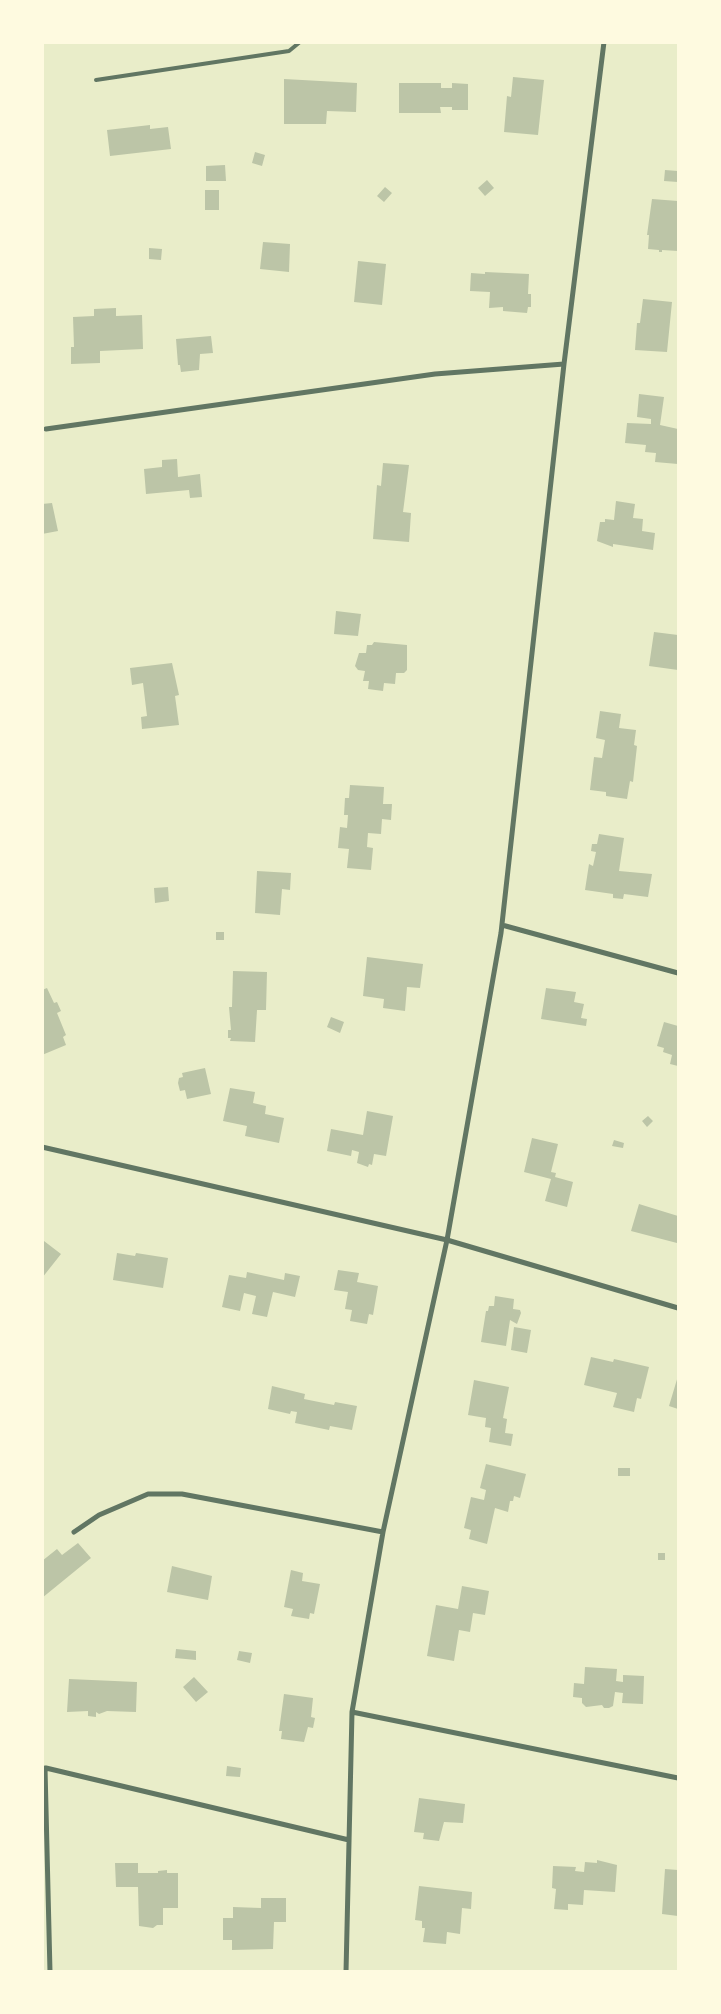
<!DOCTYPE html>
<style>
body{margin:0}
#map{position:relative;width:721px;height:2014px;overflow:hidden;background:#e9edc9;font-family:"Space Grotesk",sans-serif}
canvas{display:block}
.frame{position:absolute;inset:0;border:44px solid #fefae0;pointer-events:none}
</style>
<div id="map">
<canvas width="721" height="2014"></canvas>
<div class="frame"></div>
</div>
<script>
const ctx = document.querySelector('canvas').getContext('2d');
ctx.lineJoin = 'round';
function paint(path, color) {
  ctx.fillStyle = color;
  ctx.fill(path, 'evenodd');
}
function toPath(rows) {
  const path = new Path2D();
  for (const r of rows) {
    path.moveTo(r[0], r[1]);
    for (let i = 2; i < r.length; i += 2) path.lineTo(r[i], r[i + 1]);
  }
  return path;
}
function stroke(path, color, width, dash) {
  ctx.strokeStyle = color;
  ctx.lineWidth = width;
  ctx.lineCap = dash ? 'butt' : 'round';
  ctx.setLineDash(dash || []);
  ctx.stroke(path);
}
paint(toPath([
 [513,77,544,80,538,135,504,132,507,96,511,97],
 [284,79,357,83,356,112,327,111,326,124,284,124],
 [399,83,441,83,441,88,452,88,452,83,468,84,468,110,452,110,452,107,440,107,441,113,399,113],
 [150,125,150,129,168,127,171,149,110,156,107,130],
 [255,152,265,155,262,166,252,163],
 [225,165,226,181,206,181,206,166],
 [665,170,678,171,678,182,664,181],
 [487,180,494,188,485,196,478,188],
 [385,187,392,193,384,202,377,196],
 [205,190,219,190,219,210,205,210],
 [652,199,678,201,678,251,662,250,662,252,659,252,659,250,648,249,649,235,647,235],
 [263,242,290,244,289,272,260,269],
 [149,248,162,249,161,260,149,259],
 [358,261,386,264,382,305,354,302],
 [485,272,529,274,528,294,531,294,531,307,528,307,527,313,503,311,503,307,489,308,490,292,470,291,471,273,485,274],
 [643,299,672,302,667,352,635,350,637,323,640,323],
 [116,308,116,316,142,315,143,349,100,351,100,363,71,364,71,347,74,347,73,317,94,316,94,309],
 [211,336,213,353,200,354,199,370,181,372,180,365,178,365,176,339],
 [639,394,664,397,660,425,678,429,678,464,655,462,656,453,645,452,646,445,625,443,627,423,651,424,651,419,637,417],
 [177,459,178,477,200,474,202,497,190,498,189,490,146,494,144,469,162,467,162,460],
 [383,463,409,465,403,512,411,513,409,542,373,539,377,485,381,486],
 [616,501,635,504,633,518,643,519,642,531,655,533,653,550,613,544,613,547,597,541,600,522,605,522,605,519,614,520],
 [52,503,58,531,42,534,42,504],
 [336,611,361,614,358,636,334,634],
 [654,632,678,635,678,670,649,666],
 [374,642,407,645,407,670,404,673,396,673,395,684,384,683,383,691,368,689,369,681,363,681,365,671,358,670,355,666,359,653,366,653,367,645,372,645],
 [172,663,179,695,175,696,179,725,142,729,141,717,147,716,143,683,132,685,130,668],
 [600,711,621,714,619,728,636,730,634,745,637,746,633,782,630,781,627,799,606,796,606,792,590,790,594,757,602,758,605,740,596,738],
 [350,785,384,787,383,804,392,804,391,820,382,819,381,834,368,833,367,847,373,848,371,870,347,868,349,849,338,848,340,827,347,828,348,815,344,815,345,798,349,798],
 [599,834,624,838,619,871,652,874,648,897,624,894,623,899,613,898,613,894,585,890,589,864,593,866,596,852,591,851,592,844,597,844],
 [257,871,291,873,290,890,282,889,280,915,255,913],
 [168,887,169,901,155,903,154,888],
 [216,932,224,932,224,940,216,940],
 [367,957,423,964,420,988,407,987,405,1011,383,1008,384,999,363,996],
 [233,971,267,972,266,1010,257,1010,255,1042,230,1041,231,1038,228,1038,228,1030,231,1030,229,1007,232,1007],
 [47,988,54,1003,57,1002,61,1011,57,1013,66,1035,63,1037,66,1045,42,1055,42,990],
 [546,988,576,992,574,1002,584,1004,581,1018,587,1019,586,1026,541,1019],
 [331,1017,344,1022,340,1033,327,1027],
 [664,1022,678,1026,678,1066,670,1064,672,1055,663,1052,664,1048,657,1046],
 [205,1068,211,1094,187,1099,185,1090,180,1091,178,1083,179,1078,183,1077,182,1073],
 [230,1088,255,1092,253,1103,266,1106,265,1114,284,1118,279,1143,245,1136,247,1126,223,1121],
 [367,1111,393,1116,386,1156,374,1154,372,1165,369,1164,368,1167,357,1163,359,1152,352,1150,351,1156,327,1151,331,1129,363,1135],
 [648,1116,653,1121,647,1127,642,1121],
 [532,1138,558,1144,551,1172,556,1173,555,1177,573,1182,567,1207,545,1201,551,1179,524,1172],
 [614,1140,624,1143,623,1148,612,1146],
 [639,1204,678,1216,677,1243,631,1231],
 [44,1241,61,1254,42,1278,42,1243],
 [117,1253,135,1256,136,1253,168,1258,163,1288,113,1280],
 [338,1270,359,1273,357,1282,378,1286,373,1315,369,1314,367,1324,350,1321,352,1310,345,1309,348,1292,334,1290],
 [247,1272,284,1280,285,1273,300,1276,295,1297,273,1292,267,1317,252,1314,256,1296,244,1293,240,1311,222,1307,229,1275,246,1278],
 [495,1296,514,1299,513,1309,520,1310,521,1313,517,1324,510,1320,506,1346,481,1342,486,1311,488,1311,489,1306,494,1306],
 [514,1327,531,1330,527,1353,511,1350],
 [591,1357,613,1362,614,1359,649,1367,641,1399,637,1398,634,1412,613,1407,617,1393,584,1385],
 [678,1376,678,1409,669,1406],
 [474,1380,509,1387,503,1418,507,1419,505,1433,513,1434,511,1446,489,1442,491,1428,485,1427,486,1418,468,1415],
 [272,1386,305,1394,304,1399,334,1405,335,1402,357,1406,352,1430,330,1426,329,1430,295,1423,297,1412,291,1411,290,1414,268,1409],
 [486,1464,526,1474,520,1498,514,1496,513,1501,510,1501,508,1512,495,1508,487,1544,469,1539,471,1530,464,1528,471,1497,484,1500,486,1490,480,1488],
 [618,1468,630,1468,630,1476,618,1476],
 [78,1543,91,1558,42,1598,42,1561,57,1549,62,1555],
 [658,1553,665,1553,665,1560,658,1560],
 [172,1566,212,1576,208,1600,167,1592],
 [291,1570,303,1573,302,1581,320,1584,314,1614,310,1613,309,1619,291,1616,293,1609,284,1607],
 [462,1586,489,1591,485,1615,473,1613,470,1632,459,1630,454,1661,427,1656,436,1605,458,1609],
 [176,1649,196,1651,196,1660,175,1658],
 [239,1651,252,1653,250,1663,237,1660],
 [585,1667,617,1669,616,1681,623,1682,623,1675,644,1676,643,1704,622,1703,623,1693,615,1692,613,1706,609,1708,604,1708,602,1705,586,1707,582,1703,582,1698,573,1697,574,1683,584,1684],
 [194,1677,208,1692,196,1702,183,1687],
 [69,1679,137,1682,136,1712,107,1711,99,1714,96,1712,96,1717,88,1716,88,1711,67,1712],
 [284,1694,313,1698,311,1717,315,1718,313,1728,308,1727,304,1742,281,1739,282,1731,279,1731],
 [227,1766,241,1768,240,1777,226,1776],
 [419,1798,465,1804,463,1823,444,1822,439,1841,423,1839,424,1833,414,1832],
 [597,1860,617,1865,615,1892,584,1890,583,1905,568,1904,568,1910,554,1909,556,1889,552,1888,553,1866,576,1867,575,1871,584,1872,585,1862,597,1863],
 [115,1863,138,1863,138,1873,158,1873,158,1871,167,1870,167,1873,178,1873,178,1908,163,1908,163,1925,157,1925,153,1928,139,1926,138,1887,116,1887],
 [665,1869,678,1870,678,1916,662,1914],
 [419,1886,472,1892,471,1909,462,1908,460,1934,447,1932,446,1944,423,1942,425,1928,422,1928,422,1921,415,1920],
 [261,1898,286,1898,286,1922,274,1922,273,1949,232,1950,232,1940,223,1940,223,1918,233,1918,233,1907,261,1908]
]), '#bcc5a7');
stroke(toPath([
 [96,80,289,51,300,42]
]), '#617663', 4);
stroke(toPath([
 [46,429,435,374,564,364],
 [502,925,678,973],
 [42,1147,447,1240,678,1308],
 [74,1532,99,1515,148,1494,182,1494,383,1532],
 [352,1712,678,1778],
 [45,1768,50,1972],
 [46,1768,349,1840],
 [346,1972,352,1712,383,1532,447,1240,501,933,564,364,604,42]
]), '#617663', 5);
</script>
